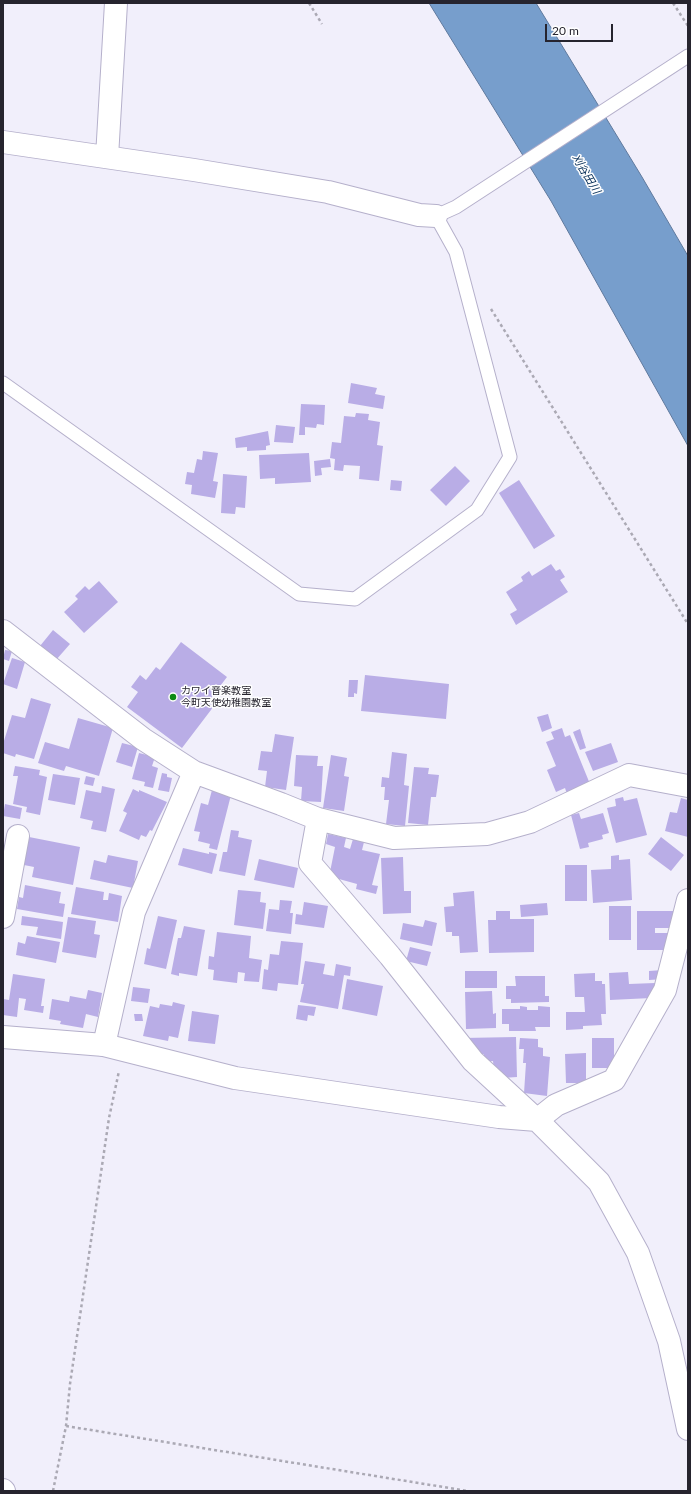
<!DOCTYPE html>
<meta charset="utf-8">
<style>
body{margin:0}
#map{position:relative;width:691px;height:1494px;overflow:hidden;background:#f1effb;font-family:Lato,sans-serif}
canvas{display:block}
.frame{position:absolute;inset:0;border:4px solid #26242e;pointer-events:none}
.scale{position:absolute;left:545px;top:24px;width:68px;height:18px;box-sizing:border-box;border:2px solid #26242e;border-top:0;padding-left:5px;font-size:12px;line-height:14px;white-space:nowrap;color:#26242e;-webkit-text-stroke:3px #fff;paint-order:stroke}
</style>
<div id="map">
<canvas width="691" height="1494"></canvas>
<div class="frame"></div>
<div class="scale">20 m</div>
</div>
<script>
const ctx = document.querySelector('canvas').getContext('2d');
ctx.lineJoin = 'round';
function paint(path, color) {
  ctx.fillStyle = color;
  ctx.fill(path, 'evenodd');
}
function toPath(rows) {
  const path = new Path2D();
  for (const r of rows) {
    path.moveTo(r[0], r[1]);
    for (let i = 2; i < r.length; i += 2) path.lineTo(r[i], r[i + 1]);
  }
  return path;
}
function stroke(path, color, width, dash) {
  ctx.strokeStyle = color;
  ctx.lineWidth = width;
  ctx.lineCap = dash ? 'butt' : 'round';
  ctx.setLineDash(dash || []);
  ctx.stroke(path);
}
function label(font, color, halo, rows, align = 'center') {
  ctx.font = font + ' Lato,"Noto Sans JP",sans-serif';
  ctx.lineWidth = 3;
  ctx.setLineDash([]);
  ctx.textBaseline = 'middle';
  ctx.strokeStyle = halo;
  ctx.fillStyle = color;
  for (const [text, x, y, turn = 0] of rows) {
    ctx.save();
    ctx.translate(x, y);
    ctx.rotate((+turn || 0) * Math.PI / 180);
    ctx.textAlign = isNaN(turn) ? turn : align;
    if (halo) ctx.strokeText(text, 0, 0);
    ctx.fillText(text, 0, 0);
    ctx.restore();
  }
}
const water = toPath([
 [429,3,536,3,642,177,688,256,688,446,551,201,429,3]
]);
paint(water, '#779ecc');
stroke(water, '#5f799d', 1);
paint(toPath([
 [351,383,377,388,375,394,385,396,383,409,348,403],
 [301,404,325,405,324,425,317,424,316,428,305,427,305,435,299,435],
 [356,413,369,414,368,420,380,422,377,445,383,446,379,481,359,479,360,466,344,465,343,471,334,470,335,459,330,458,332,442,341,443,344,416,355,417],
 [276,425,295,427,293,443,274,442],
 [268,431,270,445,266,446,266,450,247,451,247,447,236,448,235,438],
 [203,451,218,453,213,481,218,482,215,498,191,494,192,485,185,484,187,472,194,473,197,459,202,460],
 [309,453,311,482,275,484,275,478,260,479,259,455],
 [330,459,331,467,321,468,322,475,315,476,314,461],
 [455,466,470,481,446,506,430,490],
 [223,474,247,476,245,508,236,507,235,514,221,513],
 [391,480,402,481,401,491,390,490],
 [519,480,555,536,534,549,499,493],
 [551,564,556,571,560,569,565,577,560,580,568,592,516,625,510,614,517,610,506,592,523,581,521,577,529,571,532,576],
 [99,581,118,602,84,633,64,612,78,599,75,596,85,586,89,590],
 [53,630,70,644,56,660,40,646],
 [181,642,227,677,208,702,214,706,182,748,127,707,138,692,131,687,140,675,146,680,156,667,160,670],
 [5,650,12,651,9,661,3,659],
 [12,658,25,662,17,689,3,684],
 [365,675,449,684,446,719,361,711],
 [349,680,358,680,357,694,354,693,354,697,348,697],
 [31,698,51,704,34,759,16,754,15,757,3,753,3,744,12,715,25,718],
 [548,714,552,728,542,732,537,717],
 [78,718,113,728,99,776,66,766,64,771,38,763,45,742,69,749],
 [562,728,565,737,570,735,590,784,567,794,565,788,556,792,547,770,556,766,546,742,554,739,551,732],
 [580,729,586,748,580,750,573,732],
 [275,734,294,737,286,790,265,787,267,771,258,770,261,751,272,752],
 [122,743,138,747,132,767,116,762],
 [611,743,618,762,593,771,585,752],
 [392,752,407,754,404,785,409,786,405,826,386,824,389,800,384,800,385,787,381,787,382,777,389,778],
 [139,753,155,757,152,766,158,768,153,788,144,786,145,782,132,779],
 [296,755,318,756,317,766,323,766,321,802,301,801,302,787,294,786],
 [331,755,347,758,344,776,349,777,344,811,323,808],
 [15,766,40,770,39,775,47,777,40,815,26,812,27,807,13,804,18,776,13,776],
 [414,767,429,768,428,774,439,775,436,797,431,797,428,825,408,823],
 [162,773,167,774,167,777,172,778,169,792,158,790],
 [53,774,80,778,75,805,48,800],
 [86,776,95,778,93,786,84,784],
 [102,786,115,789,106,832,91,829,93,821,80,818,86,790,101,793],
 [133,789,139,792,139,790,167,802,152,831,150,830,146,837,141,835,139,840,119,831,127,813,123,811],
 [212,790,231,795,217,850,209,848,210,844,198,841,200,832,194,831,201,803,208,805],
 [623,797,624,801,637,798,647,835,616,843,607,808,616,806,615,799],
 [681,798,688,800,688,837,665,831,670,812,677,813],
 [5,804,22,808,20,819,3,816],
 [579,813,581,819,603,813,609,833,602,835,603,839,588,843,589,847,580,849,571,815],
 [231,830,239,831,238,837,252,840,245,876,219,871,223,852,227,852],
 [328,834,346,838,344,847,350,849,353,839,364,842,362,850,380,854,372,885,378,886,376,894,356,889,357,884,339,879,330,872,335,847,326,844],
 [29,837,80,847,73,885,32,877,34,867,24,865],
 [661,837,684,855,671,871,648,854],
 [183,848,209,854,209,852,217,854,212,874,178,865],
 [108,855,138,861,133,888,90,879,94,860,106,863],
 [619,855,619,860,630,859,632,900,593,903,591,870,611,869,611,856],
 [403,857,404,891,411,891,411,913,383,914,381,858],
 [259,859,298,868,294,888,254,880],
 [565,865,587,865,587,901,565,901],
 [25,885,61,892,59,903,65,904,63,917,17,909,19,897,23,898],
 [76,887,104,892,103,900,108,900,109,893,122,896,118,922,71,914],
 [238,890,261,892,260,902,266,903,263,929,234,925],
 [474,891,478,952,460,953,459,936,452,936,452,932,446,932,444,907,454,906,453,893],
 [280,900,292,901,290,913,293,913,291,934,266,931,269,909,279,910],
 [304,902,328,906,324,928,295,924,296,914,302,915],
 [547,903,548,915,521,917,520,905],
 [609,906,631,906,631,940,609,940],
 [496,911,510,911,510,919,534,919,534,952,489,953,488,920,496,920],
 [637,911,675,911,675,928,655,928,655,933,670,933,670,950,637,950],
 [22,916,63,922,61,939,36,935,38,927,21,925],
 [158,916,177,920,166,969,144,964,147,948,150,949],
 [68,917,96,921,94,934,100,935,96,958,62,952],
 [425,920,437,923,432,946,400,939,403,923,423,927],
 [184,926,205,930,197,976,179,973,179,976,171,974,178,938,181,938],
 [217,932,251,936,249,958,262,960,259,982,244,981,245,973,238,972,237,983,213,980,214,970,208,969,209,956,214,957],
 [27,936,60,942,56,963,16,955,18,942,25,944],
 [281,941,303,943,298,985,278,983,277,991,262,989,264,969,268,970,270,954,279,955],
 [410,947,431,952,427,966,406,961],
 [305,961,325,964,323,974,334,976,336,964,351,967,350,976,344,975,338,1009,300,1002,304,984,301,984],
 [663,970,664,979,649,980,649,971],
 [465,971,497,971,497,988,465,988],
 [628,972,629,984,655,983,656,992,650,993,651,998,610,1000,609,973],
 [595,973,595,981,602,981,602,984,605,984,606,1014,601,1014,602,1025,583,1026,583,1029,566,1030,566,1012,585,1012,584,997,575,997,574,974],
 [13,974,45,979,41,1006,44,1006,43,1013,24,1010,26,999,19,998,17,1017,3,1015,3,999,9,1000],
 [515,976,545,976,545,996,549,996,549,1002,511,1003,511,999,506,999,506,986,516,986],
 [347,979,383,986,377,1016,342,1009],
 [133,987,150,989,148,1003,131,1001],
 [88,990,102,993,98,1017,86,1014,83,1028,60,1024,61,1021,49,1019,52,999,69,1002,70,996,86,999],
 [492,991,493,1014,496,1013,496,1028,466,1029,465,992],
 [173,1002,185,1005,178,1038,169,1036,168,1041,143,1036,150,1006,159,1008,160,1004,172,1006],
 [298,1005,316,1007,314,1016,308,1015,307,1021,296,1019],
 [520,1006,527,1007,527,1010,538,1010,538,1006,550,1007,550,1027,535,1027,536,1031,509,1031,509,1024,502,1024,502,1009,520,1009],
 [192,1011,219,1015,215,1044,188,1041],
 [134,1014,142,1014,143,1021,135,1021],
 [516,1037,517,1077,502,1078,494,1071,493,1061,484,1062,484,1054,478,1055,463,1038],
 [520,1038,538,1039,538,1047,543,1048,543,1056,550,1057,547,1096,524,1093,526,1063,523,1063,524,1049,519,1049],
 [592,1038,614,1038,614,1068,592,1068],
 [586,1053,586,1083,566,1083,565,1054]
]), '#b9ade6');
const service = toPath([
 [3,383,299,594,355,599,477,510,510,457,456,252,436,216,456,207,688,56]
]);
const minor = toPath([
 [3,142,194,170,328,192,419,215,436,216],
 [107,157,116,3],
 [3,631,143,739,194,772,281,804,318,819,394,838,487,834,530,822,629,775,688,786],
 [318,819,310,863,390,956,473,1061,537,1120,556,1105,614,1080,665,990,688,900],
 [3,917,18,836],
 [104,1045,134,912,194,772]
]);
const tertiary = toPath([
 [3,1037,104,1045,235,1078,499,1117,537,1120,599,1182,638,1253,669,1341,688,1429]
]);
const secondary = toPath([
 [3,1490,4,1491]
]);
stroke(service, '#b5b0cb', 15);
stroke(minor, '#b5b0cb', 24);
stroke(tertiary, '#b5b0cb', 24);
stroke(secondary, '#b5b0cb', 24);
stroke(toPath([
 [309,3,322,24],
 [673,3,688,26],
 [491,309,688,624],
 [66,1426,468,1491],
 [53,1491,66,1426,70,1384,109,1118,119,1071]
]), '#aba9b4', 2.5, [3, 3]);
stroke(service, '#fff', 13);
stroke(minor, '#fff', 22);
stroke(tertiary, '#fff', 22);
stroke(secondary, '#fff', 22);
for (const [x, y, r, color] of [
 [173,697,4,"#0c8a13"]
]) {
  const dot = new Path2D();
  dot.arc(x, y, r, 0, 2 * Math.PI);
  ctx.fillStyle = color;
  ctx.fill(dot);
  stroke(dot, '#fff', 1.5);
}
label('10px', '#26242e', '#fff', [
 ["カワイ音楽教室",181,691],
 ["今町天使幼稚園教室",181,703]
], 'left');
label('italic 11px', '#012a55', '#fff', [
 ["刈谷田川",586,174,59]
]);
</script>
